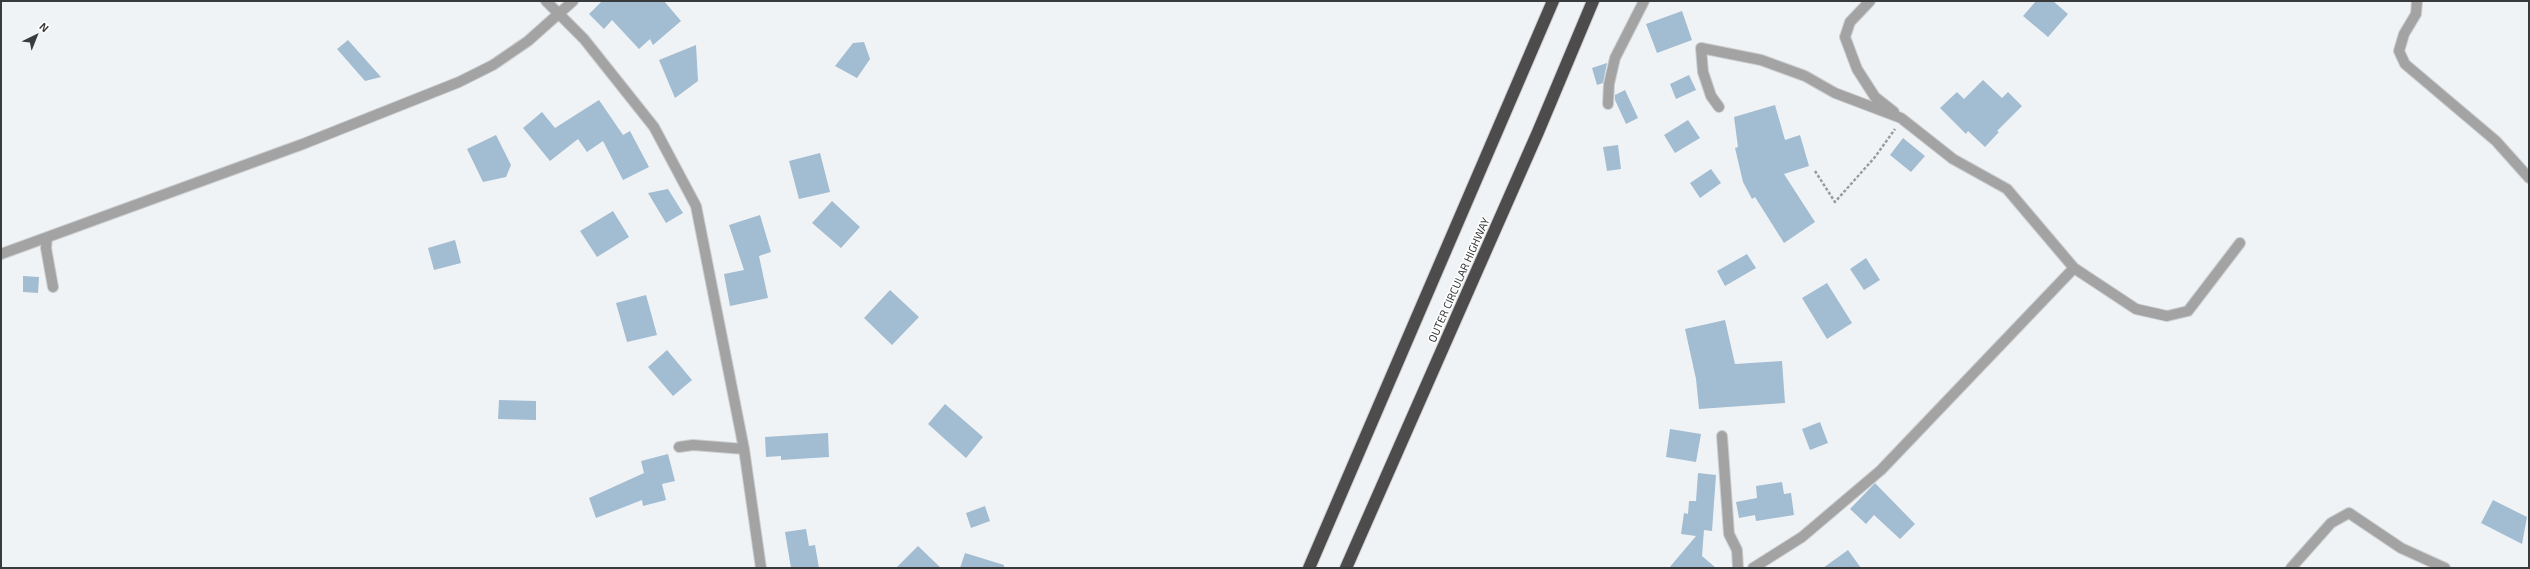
<!DOCTYPE html>
<style>
body{margin:0}
#map{position:relative;width:2530px;height:569px;overflow:hidden;background:#f0f3f5;font-family:"Exo 2",sans-serif}
canvas{display:block}
.frame{position:absolute;inset:0;border:2px solid #393a3b;pointer-events:none}
.north{position:absolute;left:16px;top:16px;width:40px;height:40px;-webkit-text-stroke:3px #fff;paint-order:stroke;rotate:43deg;font-size:11px;font-weight:700;line-height:16px;text-align:center;color:#393a3b}
.north::after{content:'';display:block;margin:auto;width:14px;height:18px;background:#393a3b;clip-path:polygon(50% 0,100% 100%,50% 72%,0 100%)}
</style>
<div id="map">
<canvas width="2530" height="569"></canvas>
<div class="frame"></div>
<div class="north">N</div>
</div>
<script>
const ctx = document.querySelector('canvas').getContext('2d');
ctx.lineJoin = 'round';
function paint(path, color) {
  ctx.fillStyle = color;
  ctx.fill(path, 'evenodd');
}
function toPath(rows) {
  const path = new Path2D();
  for (const r of rows) {
    path.moveTo(r[0], r[1]);
    for (let i = 2; i < r.length; i += 2) path.lineTo(r[i], r[i + 1]);
  }
  return path;
}
function stroke(path, color, width, dash) {
  ctx.strokeStyle = color;
  ctx.lineWidth = width;
  ctx.lineCap = dash ? 'butt' : 'round';
  ctx.setLineDash(dash || []);
  ctx.stroke(path);
}
function label(font, color, halo, rows, align = 'center') {
  ctx.font = font + ' "Exo 2",sans-serif';
  ctx.lineWidth = 3;
  ctx.setLineDash([]);
  ctx.textBaseline = 'middle';
  ctx.strokeStyle = halo;
  ctx.fillStyle = color;
  for (const [text, x, y, turn = 0] of rows) {
    ctx.save();
    ctx.translate(x, y);
    ctx.rotate((+turn || 0) * Math.PI / 180);
    ctx.textAlign = isNaN(turn) ? turn : align;
    if (halo) ctx.strokeText(text, 0, 0);
    ctx.fillText(text, 0, 0);
    ctx.restore();
  }
}
paint(toPath([
 [602,1,664,1,681,21,653,45,650,39,639,49,612,20,604,29,589,14],
 [2036,1,2053,1,2068,14,2048,37,2023,16],
 [1682,11,1692,40,1657,53,1646,24],
 [348,40,381,77,365,81,337,49],
 [864,42,870,59,857,78,835,66,853,43],
 [696,45,698,81,675,98,659,60],
 [1607,63,1603,83,1597,85,1592,68],
 [1689,75,1696,90,1676,99,1670,84],
 [1983,80,2002,98,2008,92,2022,106,1997,131,1999,132,1985,147,1968,131,1966,134,1940,108,1957,92,1964,99],
 [1625,90,1638,118,1626,124,1615,100,1615,95],
 [599,100,623,135,630,131,649,167,623,180,603,141,587,152,578,139,550,161,523,128,542,112,555,128],
 [1775,105,1785,140,1800,135,1809,166,1784,174,1815,222,1784,243,1755,197,1752,199,1743,182,1735,148,1738,147,1734,117],
 [1688,120,1700,138,1675,153,1664,135],
 [496,135,511,165,506,177,483,182,467,149],
 [1903,138,1925,156,1911,172,1890,155],
 [1618,145,1621,169,1607,171,1603,147],
 [820,153,830,192,799,199,789,161],
 [1711,169,1721,183,1700,198,1690,183],
 [668,189,683,213,666,223,648,193],
 [832,201,860,227,841,248,812,223],
 [613,211,629,237,597,257,580,231],
 [760,215,771,252,759,256,768,298,730,306,724,274,744,270,729,225],
 [455,240,461,263,434,270,428,248],
 [1747,254,1756,268,1725,286,1717,271],
 [1866,258,1880,280,1864,290,1850,269],
 [23,276,39,277,38,293,23,292],
 [1827,283,1852,323,1827,339,1802,298],
 [890,290,919,317,892,345,864,318],
 [646,295,657,335,627,342,616,303],
 [1725,320,1735,364,1782,361,1785,403,1699,409,1696,379,1685,329],
 [667,350,692,380,673,396,648,367],
 [499,400,536,401,536,420,498,419],
 [945,404,983,437,966,458,928,424],
 [1820,422,1828,443,1810,450,1802,429],
 [1670,429,1701,434,1696,462,1666,457],
 [828,433,829,457,781,460,781,456,766,457,765,437],
 [668,454,675,481,662,484,666,500,643,506,642,500,596,518,589,498,644,473,641,461],
 [1698,473,1716,475,1712,531,1704,530,1702,556,1716,568,1669,568,1696,536,1681,534,1684,513,1688,514,1689,501,1696,501],
 [1782,482,1784,494,1791,493,1794,515,1756,521,1755,515,1739,518,1736,502,1757,498,1756,486],
 [1875,483,1915,524,1900,539,1874,515,1866,524,1850,509],
 [2493,500,2527,517,2522,544,2481,523],
 [985,506,990,521,971,528,966,513],
 [806,529,809,546,815,545,819,568,791,568,785,532],
 [918,546,941,568,896,568],
 [1848,550,1861,568,1823,568],
 [965,553,1004,565,1004,568,960,568]
]), '#a2bcd2');
const street = toPath([
 [546,1,584,39,654,127,696,206,744,449,761,568],
 [1870,1,1850,22,1845,37,1857,69,1875,97,1894,112],
 [2417,1,2416,14,2404,34,2399,51,2405,64,2496,141,2529,178],
 [1608,104,1609,84,1615,58,1644,1],
 [1719,107,1711,96,1703,72,1701,48,1761,60,1805,76,1835,93,1901,118,1953,159,2007,189,2074,268,2136,309,2167,316,2188,311,2240,243],
 [47,238,46,248,53,287],
 [1,254,303,144,459,82,493,65,528,41,573,1],
 [1722,436,1729,534,1737,550,1738,568],
 [679,447,693,445,744,449],
 [1753,568,1802,537,1881,470,2074,268],
 [2291,568,2331,523,2349,513,2401,548,2445,568]
]);
const highway = toPath([
 [1309,568,1553,1],
 [1346,568,1538,132,1593,1]
]);
stroke(street, '#cbced0', 12);
stroke(highway, '#cbced0', 14);
stroke(toPath([
 [1815,171,1835,202,1875,157,1895,129]
]), '#999b9c', 2.5, [3, 2]);
stroke(street, '#a4a3a3', 10);
stroke(highway, '#4e4b4c', 12);
label('11px', '#393a3b', '#fff', [
 ["OUTER CIRCULAR HIGHWAY",1459,280,-66]
]);
</script>
